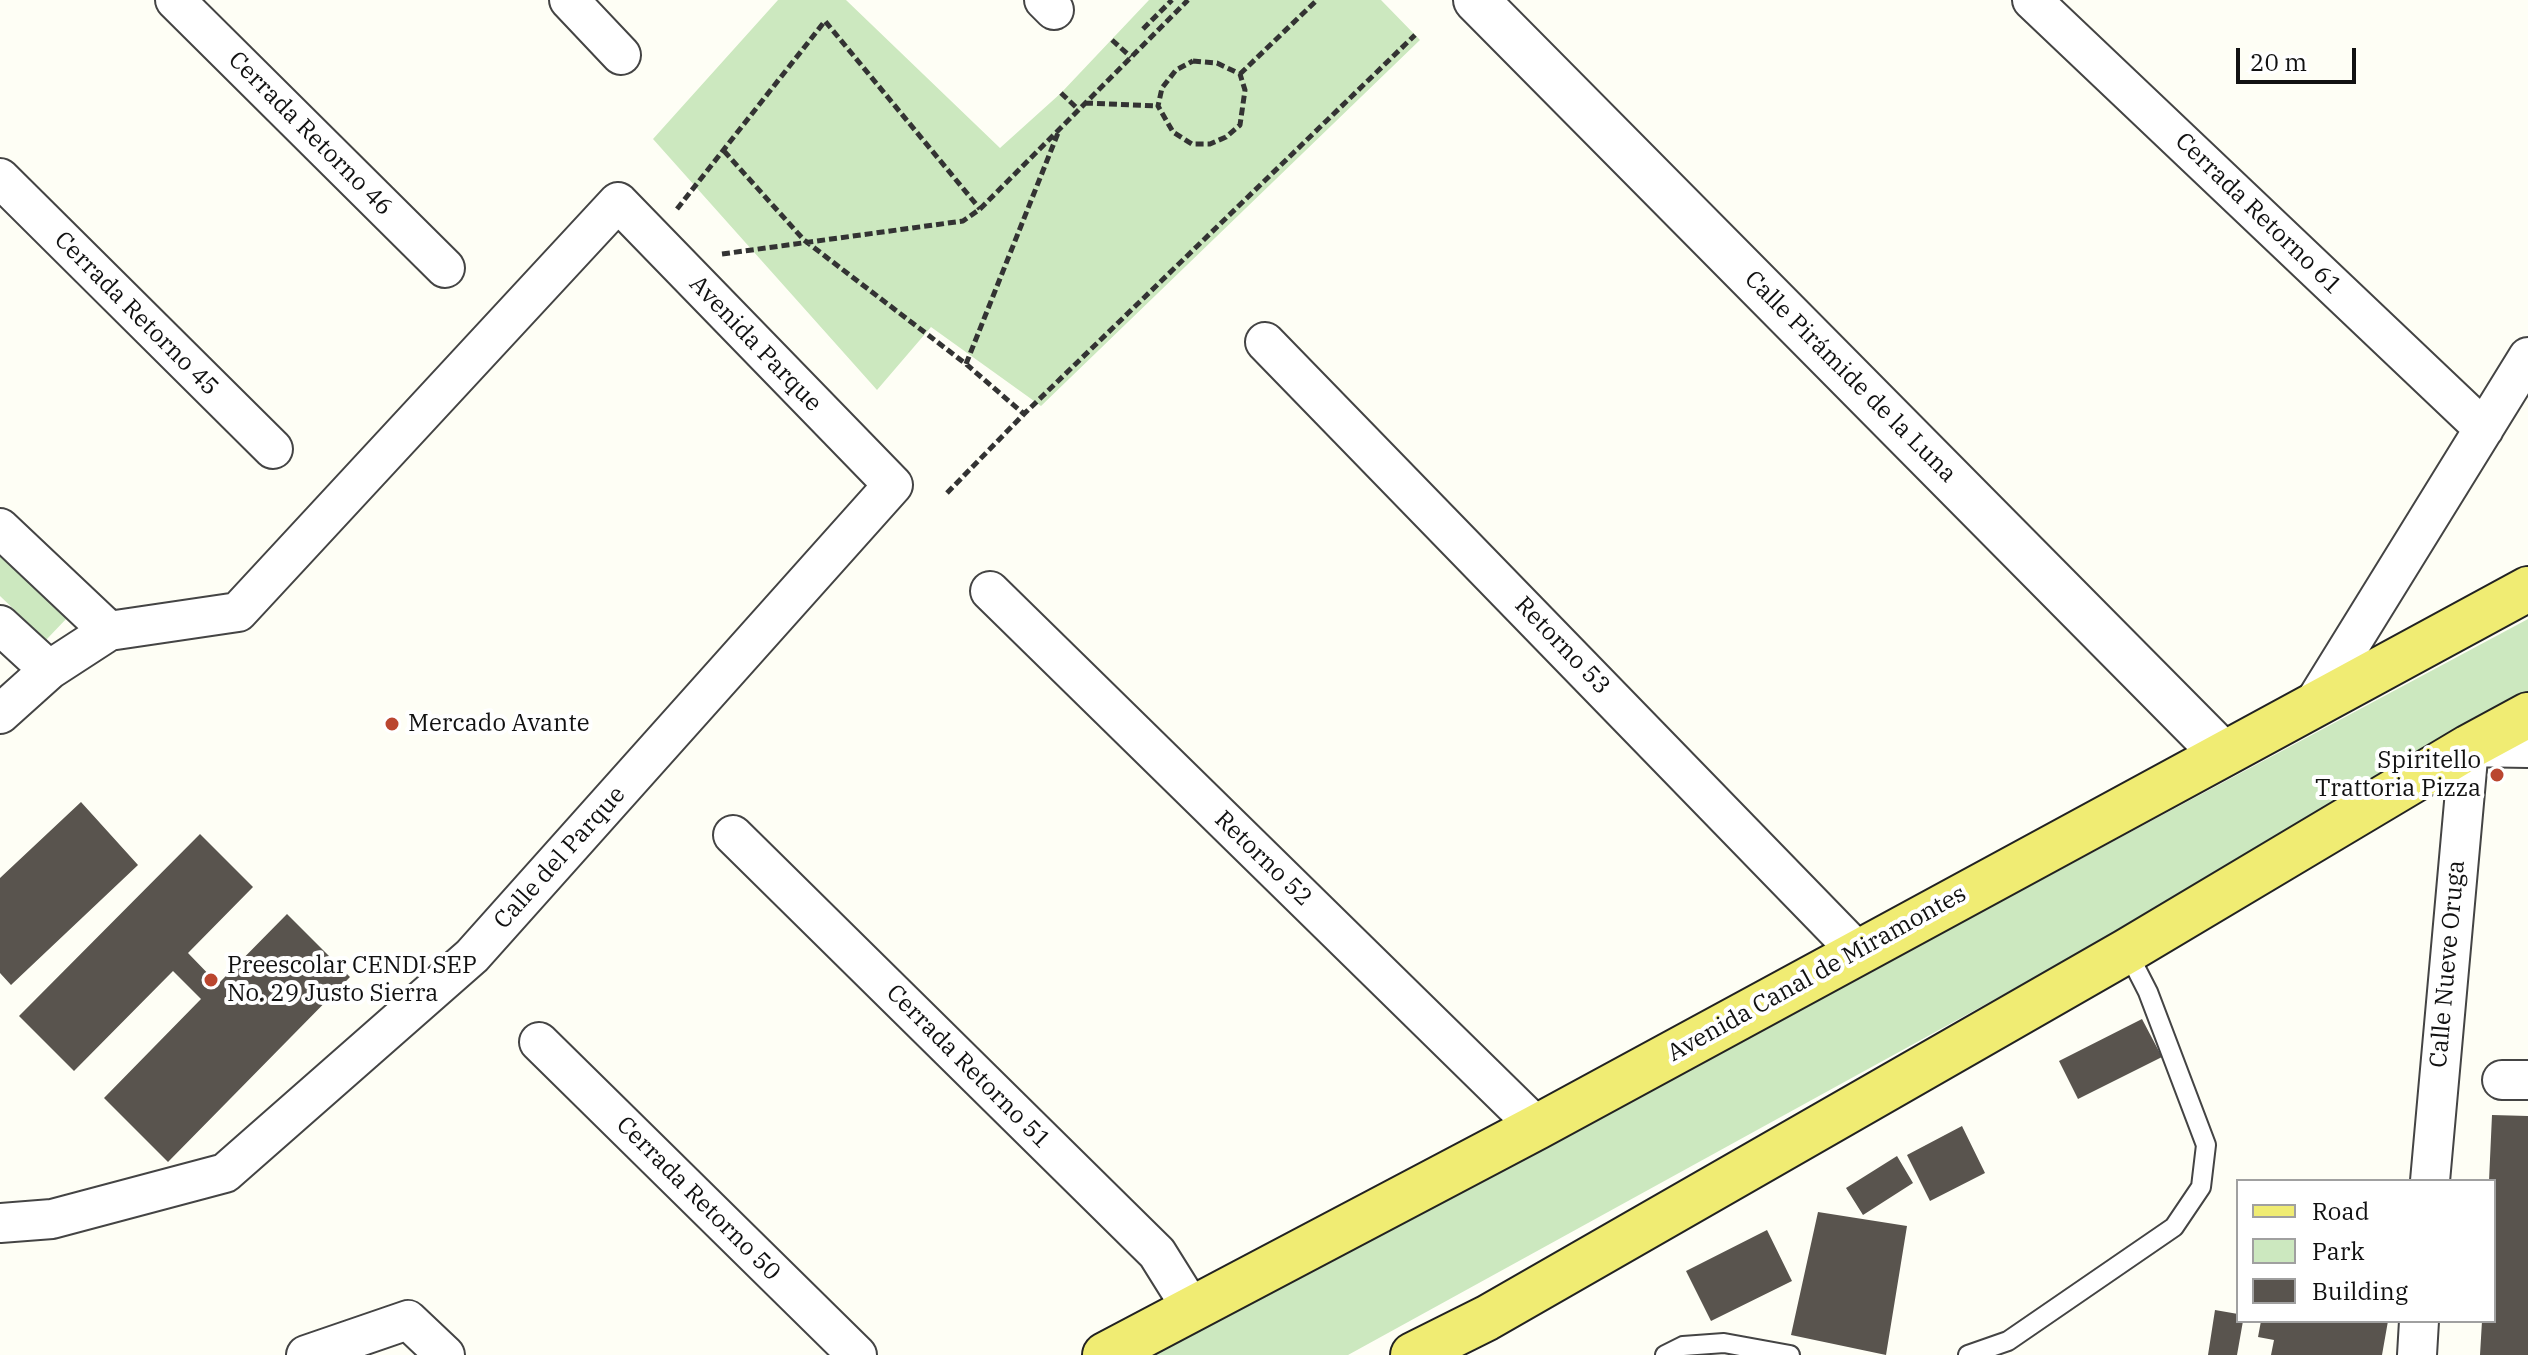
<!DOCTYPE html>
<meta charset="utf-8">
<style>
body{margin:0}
#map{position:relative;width:2528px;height:1355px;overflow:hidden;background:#fefef5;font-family:"IBM Plex Serif",serif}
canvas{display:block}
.legend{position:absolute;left:2236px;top:1179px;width:260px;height:144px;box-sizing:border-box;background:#fff;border:2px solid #a0a0a0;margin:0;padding:10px 14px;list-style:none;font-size:24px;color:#111}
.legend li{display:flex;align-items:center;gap:16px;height:40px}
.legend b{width:40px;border:2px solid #a0a0a0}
.scale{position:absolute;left:2236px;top:48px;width:120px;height:36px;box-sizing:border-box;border:4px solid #111;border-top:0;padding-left:10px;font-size:24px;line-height:28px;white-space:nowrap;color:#111;-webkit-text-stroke:6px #fff;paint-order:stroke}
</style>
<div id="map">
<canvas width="2528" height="1355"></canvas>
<ul class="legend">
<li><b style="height:10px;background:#f0ec73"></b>Road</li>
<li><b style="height:22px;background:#cce8bf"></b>Park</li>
<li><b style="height:22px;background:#59544e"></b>Building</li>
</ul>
<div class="scale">20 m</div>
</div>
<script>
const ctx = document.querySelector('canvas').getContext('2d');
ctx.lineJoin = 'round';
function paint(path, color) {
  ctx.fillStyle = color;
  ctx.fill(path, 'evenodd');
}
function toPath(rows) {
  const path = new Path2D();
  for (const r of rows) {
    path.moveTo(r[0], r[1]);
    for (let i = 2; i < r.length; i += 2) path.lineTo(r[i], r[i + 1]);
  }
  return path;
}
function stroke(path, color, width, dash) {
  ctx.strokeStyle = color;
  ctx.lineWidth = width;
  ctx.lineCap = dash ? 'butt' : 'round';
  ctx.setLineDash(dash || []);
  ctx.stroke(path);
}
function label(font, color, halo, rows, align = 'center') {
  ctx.font = font + ' "IBM Plex Serif",serif';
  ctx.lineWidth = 8;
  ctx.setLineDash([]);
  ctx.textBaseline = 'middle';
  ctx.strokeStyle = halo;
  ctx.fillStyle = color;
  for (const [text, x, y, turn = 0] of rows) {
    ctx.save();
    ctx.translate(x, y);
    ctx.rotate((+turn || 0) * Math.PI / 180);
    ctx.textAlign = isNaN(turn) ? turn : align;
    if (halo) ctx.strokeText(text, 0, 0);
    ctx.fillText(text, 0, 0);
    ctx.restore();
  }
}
paint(toPath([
 [778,0,846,0,1000,148,1061,93,1149,0,1381,0,1420,40,1041,406,931,327,877,390,653,139],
 [0,555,67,618,46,640,0,596],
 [2528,619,2528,706,1348,1355,1155,1355]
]), '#cce8bf');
paint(toPath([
 [81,802,138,865,11,985,0,973,0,878],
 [200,834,253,887,188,953,218,984,287,914,350,977,168,1162,104,1098,201,999,173,971,74,1071,19,1016],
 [2142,1019,2162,1057,2078,1099,2059,1061],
 [2492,1115,2528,1116,2528,1355,2480,1355,2482,1321,2494,1321,2494,1181,2489,1181],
 [1962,1126,1985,1173,1930,1201,1907,1155],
 [1897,1156,1913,1183,1863,1215,1846,1188],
 [1818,1212,1907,1226,1886,1355,1791,1335],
 [1767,1230,1792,1281,1711,1321,1686,1271],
 [2215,1310,2238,1314,2238,1321,2243,1321,2237,1355,2208,1355],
 [2261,1321,2388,1321,2382,1355,2271,1355,2274,1340,2258,1337]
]), '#59544e');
const service = toPath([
 [1665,1355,1683,1346,1724,1343,1790,1355],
 [1968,1355,2008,1341,2174,1227,2201,1187,2206,1145,2148,992,2127,951]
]);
const minor = toPath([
 [175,0,445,268],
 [569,0,621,55],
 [1044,0,1054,10],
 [2032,0,2484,429],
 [0,178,273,449],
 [1265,342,1857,951],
 [0,528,109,631],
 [990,591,1537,1127],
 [0,625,49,670],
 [2313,705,2528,357],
 [0,714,49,670,109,631,238,612,618,202,893,485,472,956,225,1173,52,1219,0,1223],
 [733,835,1157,1253,1192,1309],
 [539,1042,857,1355],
 [2502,1080,2528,1080],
 [2430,1181,2469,747,2528,748],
 [306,1355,408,1320,445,1355],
 [2417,1355,2419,1321]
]);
const tertiary = toPath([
 [1476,0,2223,754]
]);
const primary = toPath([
 [1105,1355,1537,1127,2528,589],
 [1413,1355,1487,1318,2127,951,2469,747,2528,715]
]);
stroke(service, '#444', 22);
stroke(minor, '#444', 42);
stroke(tertiary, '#444', 48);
stroke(primary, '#222', 48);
stroke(toPath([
 [1143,29,1172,0],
 [1112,40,1131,57],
 [1193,61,1217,63,1240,74,1245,90,1240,125,1226,137,1210,144,1192,144,1173,132,1158,106,1162,88,1176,70,1193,61],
 [1240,74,1317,0],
 [1061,93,1078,109],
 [1085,103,1158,106],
 [724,151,804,240,966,364,1024,414],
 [677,209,825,21,980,209],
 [722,254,963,221,980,209,1188,0],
 [966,364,1058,133],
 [947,493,1024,414,1415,35]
]), '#333', 5, [8, 4]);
stroke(service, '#fff', 18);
stroke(minor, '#fff', 38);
stroke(tertiary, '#fff', 44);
stroke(primary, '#f0ec73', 44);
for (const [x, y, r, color] of [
 [392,724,8,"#ba462f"],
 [2497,775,8,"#ba462f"],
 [211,980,8,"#ba462f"]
]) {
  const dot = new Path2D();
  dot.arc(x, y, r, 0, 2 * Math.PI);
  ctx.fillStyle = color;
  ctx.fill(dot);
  stroke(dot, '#fff', 3);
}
label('24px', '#111', '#fff', [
 ["Cerrada Retorno 46",310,134,45],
 ["Cerrada Retorno 61",2258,214,44],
 ["Cerrada Retorno 45",136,314,45],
 ["Avenida Parque",755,344,46],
 ["Calle Pirámide de la Luna",1850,377,45],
 ["Retorno 53",1562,646,46],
 ["Calle del Parque",560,858,-48],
 ["Retorno 52",1263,859,44],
 ["Calle Nueve Oruga",2448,964,-85],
 ["Avenida Canal de Miramontes",1817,974,-29],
 ["Cerrada Retorno 51",968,1067,45],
 ["Cerrada Retorno 50",698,1199,45]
]);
label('24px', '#111', '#fff', [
 ["Mercado Avante",408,724],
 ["Spiritello",2481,761,"right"],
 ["Trattoria Pizza",2481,789,"right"],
 ["Preescolar CENDI SEP",227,966],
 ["No. 29 Justo Sierra",227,994]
], 'left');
</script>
